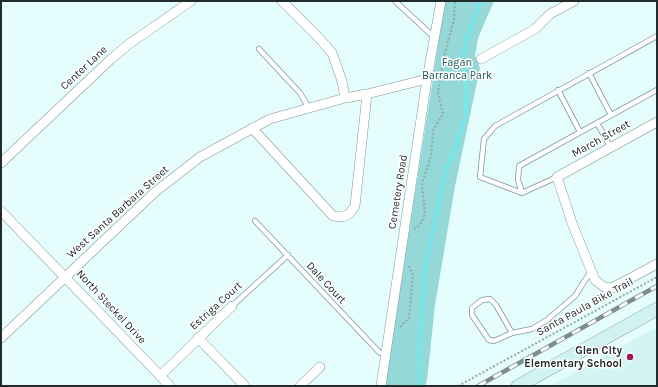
<!DOCTYPE html>
<style>
body{margin:0}
#map{position:relative;width:658px;height:387px;overflow:hidden;background:#e5fefd;font-family:Karla,sans-serif}
canvas{display:block}
.frame{position:absolute;inset:0;border:2px solid #222b2b;pointer-events:none}
</style>
<div id="map">
<canvas width="658" height="387"></canvas>
<div class="frame"></div>
</div>
<script>
const ctx = document.querySelector('canvas').getContext('2d');
ctx.lineJoin = 'round';
function paint(path, color) {
  ctx.fillStyle = color;
  ctx.fill(path, 'evenodd');
}
function toPath(rows) {
  const path = new Path2D();
  for (const r of rows) {
    path.moveTo(r[0], r[1]);
    for (let i = 2; i < r.length; i += 2) path.lineTo(r[i], r[i + 1]);
  }
  return path;
}
function stroke(path, color, width, dash) {
  ctx.strokeStyle = color;
  ctx.lineWidth = width;
  ctx.lineCap = dash ? 'butt' : 'round';
  ctx.setLineDash(dash || []);
  ctx.stroke(path);
}
function label(font, color, halo, rows, align = 'center') {
  ctx.font = font + ' Karla,sans-serif';
  ctx.lineWidth = 3;
  ctx.setLineDash([]);
  ctx.textBaseline = 'middle';
  ctx.strokeStyle = halo;
  ctx.fillStyle = color;
  for (const [text, x, y, turn = 0] of rows) {
    ctx.save();
    ctx.translate(x, y);
    ctx.rotate((+turn || 0) * Math.PI / 180);
    ctx.textAlign = isNaN(turn) ? turn : align;
    if (halo) ctx.strokeText(text, 0, 0);
    ctx.fillText(text, 0, 0);
    ctx.restore();
  }
}
paint(toPath([
 [657,327,657,386,550,386]
]), '#d2f4f3');
paint(toPath([
 [445,1,494,1,478,38,475,56,480,68,455,186,435,305,427,380,425,386,385,386]
]), '#95d8d8');
stroke(toPath([
 [420,386,419,350,425,269,445,173,463,125,466,112,466,82,463,56,467,38,481,1]
]), '#6eebec', 3);
const lane = toPath([
 [395,1,435,38],
 [259,49,300,93,309,108],
 [589,73,611,115],
 [558,90,580,132],
 [597,123,611,148],
 [557,177,522,193,480,177,484,139,495,126,657,36],
 [522,193,518,180,519,166,657,90],
 [255,221,379,352,385,355],
 [232,306,288,255],
 [512,333,496,305,490,299,482,300,472,308,472,315,489,340,494,341,512,333,532,329,547,320,575,296,591,271]
]);
const street = toPath([
 [282,1,319,38,332,53,342,81,345,98],
 [481,59,535,29,550,14,574,1],
 [657,122,557,177,572,223,595,280,604,287,612,288,657,264],
 [252,128,333,216,342,217,349,214,355,206,367,94],
 [1,163,111,59,129,44,191,1],
 [1,211,170,386],
 [1,338,155,192,200,157,270,119,345,98,367,94,427,79],
 [198,338,245,386],
 [160,376,232,306],
 [300,386,320,367],
 [381,386,427,79,441,1]
]);
const secondary = toPath([
 [518,386,657,309]
]);
stroke(lane, '#809696', 6);
stroke(street, '#809696', 10);
stroke(secondary, '#809696', 14);
stroke(toPath([
 [414,229,420,225,425,214,422,184,431,156,433,131,443,114,438,93,443,60,454,20,455,1],
 [400,327,409,318,413,275,409,266],
 [458,386,657,277]
]), '#95a8a7', 2, [2, 2]);
stroke(lane, '#fff', 4.5);
stroke(street, '#fff', 9);
stroke(secondary, '#d0f2f2', 13);
const rail = toPath([
 [478,386,657,286]
]);
stroke(rail, '#7e8e8e', 4.5);
stroke(rail, '#fff', 3, [9]);
for (const [x, y, r, color] of [
 [630,357,4,"#a0135d"]
]) {
  const dot = new Path2D();
  dot.arc(x, y, r, 0, 2 * Math.PI);
  ctx.fillStyle = color;
  ctx.fill(dot);
  stroke(dot, '#fff', 1.5);
}
label('11px', '#1f5556', '#fff', [
 ["Fagan",457,63],
 ["Barranca Park",457,76]
]);
label('11px', '#222b2b', '#fff', [
 ["Center Lane",84,68,-43],
 ["March Street",601,139,-29],
 ["Cemetery Road",398,192,-81],
 ["West Santa Barbara Street",118,212,-42],
 ["Dale Court",326,283,47],
 ["Estriga Court",216,306,-42],
 ["North Steckel Drive",111,307,47],
 ["Santa Paula Bike Trail",585,307,-29]
]);
label('bold 11px', '#222b2b', '#fff', [
 ["Glen City",622,351],
 ["Elementary School",622,364]
], 'right');
</script>
